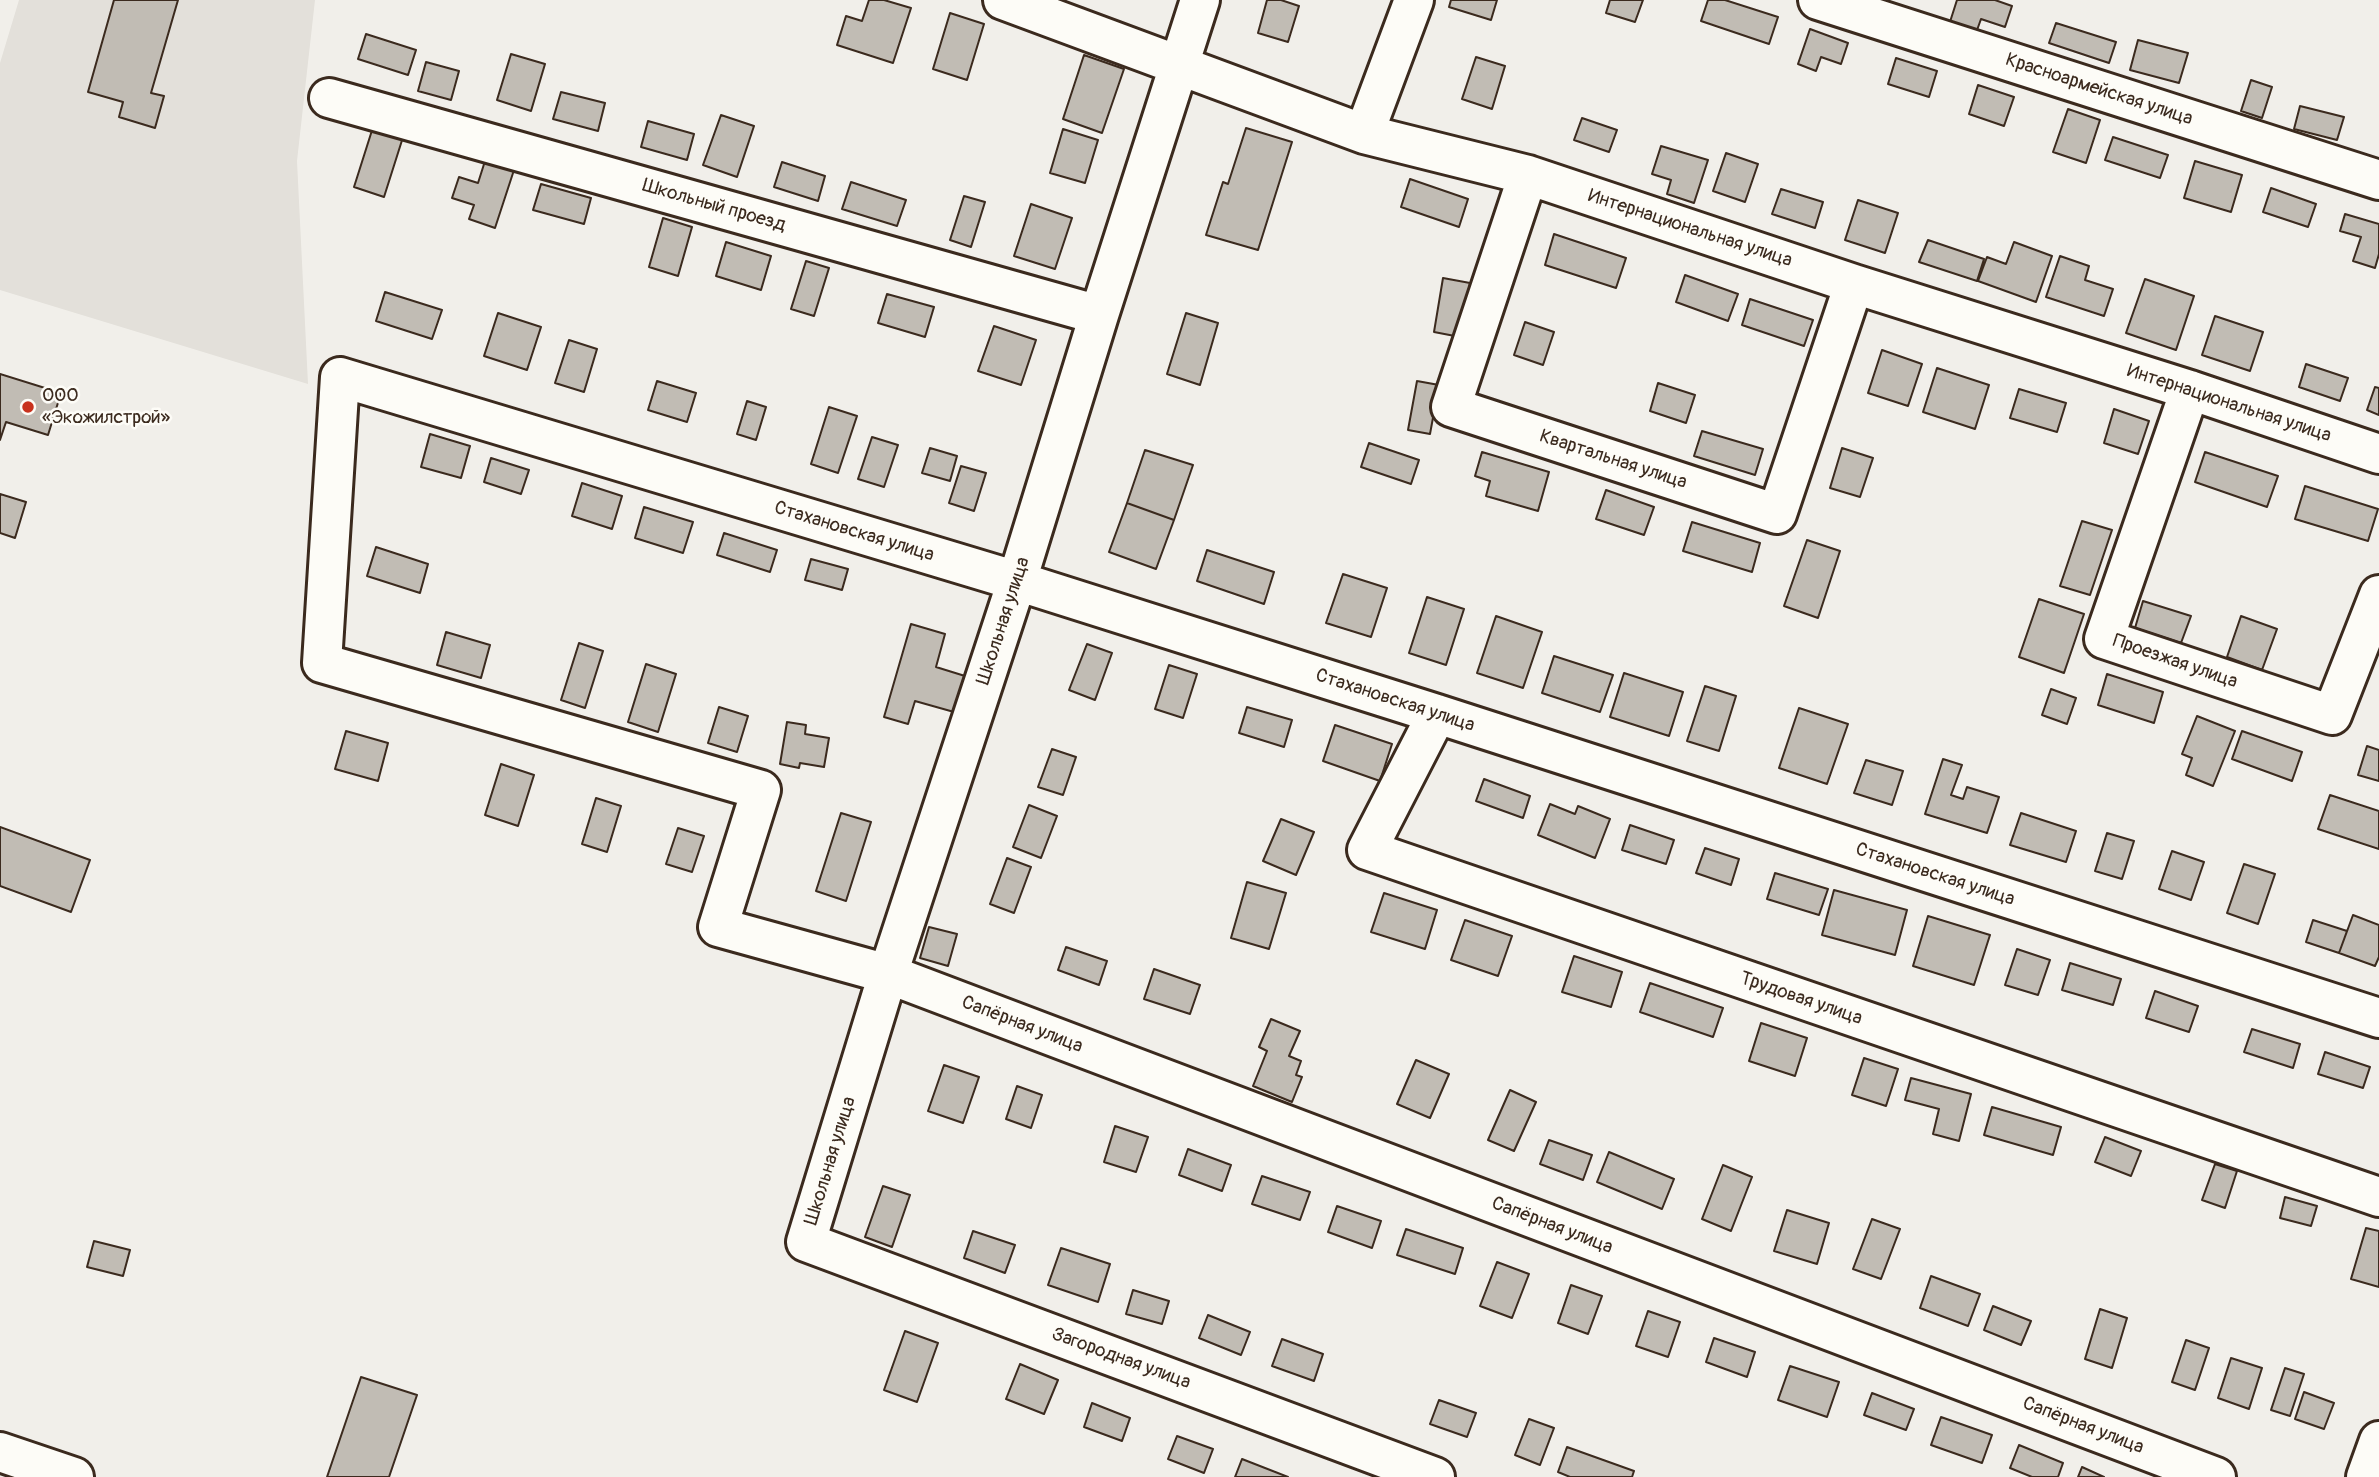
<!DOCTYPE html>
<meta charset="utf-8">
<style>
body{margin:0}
canvas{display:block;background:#f1efea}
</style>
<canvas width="2379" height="1477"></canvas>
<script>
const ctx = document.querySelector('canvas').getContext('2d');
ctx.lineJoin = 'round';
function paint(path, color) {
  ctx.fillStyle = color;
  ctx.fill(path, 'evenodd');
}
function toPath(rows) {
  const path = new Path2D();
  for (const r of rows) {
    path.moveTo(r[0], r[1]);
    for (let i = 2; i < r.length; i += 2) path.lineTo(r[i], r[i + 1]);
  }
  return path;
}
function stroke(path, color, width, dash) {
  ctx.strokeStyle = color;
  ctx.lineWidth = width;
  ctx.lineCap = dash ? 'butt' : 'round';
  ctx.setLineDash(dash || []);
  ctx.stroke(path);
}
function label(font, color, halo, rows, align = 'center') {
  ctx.font = font + ' Pangolin,sans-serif';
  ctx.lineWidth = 5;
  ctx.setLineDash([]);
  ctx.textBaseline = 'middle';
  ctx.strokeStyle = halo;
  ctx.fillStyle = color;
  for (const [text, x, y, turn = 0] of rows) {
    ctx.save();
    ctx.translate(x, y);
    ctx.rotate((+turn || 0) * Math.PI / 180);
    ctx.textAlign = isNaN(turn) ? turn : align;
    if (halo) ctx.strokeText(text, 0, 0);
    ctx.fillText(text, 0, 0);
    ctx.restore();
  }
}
paint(toPath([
 [19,0,315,0,297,161,308,384,0,290,0,63]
]), '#e3e0da');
const building = toPath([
 [114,0,178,0,151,93,164,96,155,128,119,117,123,102,88,92,114,0],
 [869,0,884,0,911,8,893,63,837,45,846,16,862,21,869,0],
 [1267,0,1281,0,1299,6,1288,42,1258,33,1267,0],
 [1451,0,1497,0,1491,20,1449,7,1451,0],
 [1610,0,1643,0,1635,22,1606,13,1610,0],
 [1708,0,1725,0,1778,17,1769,44,1701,21,1708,0],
 [1957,0,1995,0,2012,6,2005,27,1981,19,1976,33,1949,25,1957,0],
 [950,13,984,24,967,80,933,69,950,13],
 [2056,23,2116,42,2109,63,2049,43,2056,23],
 [1810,29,1848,43,1841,64,1821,57,1816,71,1798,64,1810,29],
 [366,34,416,50,408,75,358,59,366,34],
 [2138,40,2188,53,2179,83,2130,70,2138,40],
 [511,54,545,64,531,111,497,100,511,54],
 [1084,55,1124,69,1102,133,1063,119,1084,55],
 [1476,57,1505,66,1492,109,1462,99,1476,57],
 [1896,58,1937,71,1929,97,1888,84,1896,58],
 [426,62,459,71,451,100,418,91,426,62],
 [2251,80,2272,87,2262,118,2241,111,2251,80],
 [1978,85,2014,97,2004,126,1969,114,1978,85],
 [561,92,605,103,598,131,553,119,561,92],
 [2300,106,2344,117,2337,140,2294,129,2300,106],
 [2068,109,2100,120,2086,163,2053,152,2068,109],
 [721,115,754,126,737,177,703,165,721,115],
 [1582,118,1617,130,1609,152,1574,140,1582,118],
 [648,121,694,134,687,160,641,147,648,121],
 [374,124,404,134,384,197,354,187,374,124],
 [1246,128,1292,142,1258,250,1206,235,1223,182,1228,184,1246,128],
 [1063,129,1098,140,1085,183,1050,173,1063,129],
 [2113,137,2168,155,2160,178,2105,160,2113,137],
 [1661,146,1708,160,1694,203,1667,194,1671,180,1652,174,1661,146],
 [1726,153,1758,164,1745,202,1713,191,1726,153],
 [485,161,514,170,495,228,469,219,474,205,452,198,459,177,478,183,485,161],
 [2195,161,2242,175,2231,212,2184,198,2195,161],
 [782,162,825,176,818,201,774,187,782,162],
 [1410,179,1468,199,1459,227,1401,207,1410,179],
 [851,182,906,200,897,226,842,209,851,182],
 [541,184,591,198,584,224,533,210,541,184],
 [2271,188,2316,204,2308,227,2263,212,2271,188],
 [1781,189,1823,202,1815,228,1772,214,1781,189],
 [964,196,985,202,971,247,950,240,964,196],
 [1858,200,1898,213,1885,253,1845,240,1858,200],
 [1031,204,1072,218,1055,269,1014,256,1031,204],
 [2345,214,2379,224,2379,254,2375,268,2353,261,2361,237,2340,231,2345,214],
 [663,218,692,227,678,276,649,267,663,218],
 [1554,234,1626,258,1616,288,1545,265,1554,234],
 [1928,240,1984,259,1977,281,1919,262,1928,240],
 [726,242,771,256,761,290,716,276,726,242],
 [2014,242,2052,256,2036,302,1978,281,1987,257,2006,264,2014,242],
 [2060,256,2089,266,2085,280,2113,289,2104,316,2046,297,2060,256],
 [806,261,829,268,814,316,791,309,806,261],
 [1685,275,1738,294,1728,321,1676,302,1685,275],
 [1443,278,1470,283,1460,337,1434,332,1443,278],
 [2145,279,2194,296,2176,350,2126,333,2145,279],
 [385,292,442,310,432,339,376,321,385,292],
 [887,294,934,307,925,337,878,323,887,294],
 [1750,299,1813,320,1804,346,1742,325,1750,299],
 [498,313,541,327,527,370,484,356,498,313],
 [1186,313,1218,323,1200,385,1167,374,1186,313],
 [2215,316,2263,332,2250,371,2202,355,2215,316],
 [1525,322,1554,332,1543,365,1514,355,1525,322],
 [994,326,1036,340,1021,385,978,371,994,326],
 [569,340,597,349,584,392,555,383,569,340],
 [1882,350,1922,364,1908,406,1868,393,1882,350],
 [2306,364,2348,378,2340,401,2299,387,2306,364],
 [1937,368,1989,385,1975,429,1923,412,1937,368],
 [0,374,61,393,48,435,6,422,0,440,0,374],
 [657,381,696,393,687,422,648,410,657,381],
 [1417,381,1439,385,1430,434,1408,430,1417,381],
 [1658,383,1695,395,1686,423,1650,411,1658,383],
 [2375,387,2379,388,2379,415,2367,410,2375,387],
 [2019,389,2066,403,2057,432,2010,418,2019,389],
 [747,401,766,407,756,440,737,434,747,401],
 [829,407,857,416,838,473,811,464,829,407],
 [2114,409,2149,421,2138,454,2104,443,2114,409],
 [1702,431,1763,449,1755,475,1694,456,1702,431],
 [430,434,470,446,461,478,421,467,430,434],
 [872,437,898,445,884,487,858,479,872,437],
 [1369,443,1419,460,1411,484,1361,467,1369,443],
 [930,448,957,456,950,481,922,473,930,448],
 [1842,448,1873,458,1860,497,1830,488,1842,448],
 [1145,450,1193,465,1174,520,1127,503,1145,450],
 [1482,452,1549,472,1538,511,1486,496,1490,481,1475,476,1482,452],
 [2205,452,2278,476,2267,507,2195,482,2205,452],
 [491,458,529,470,521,494,484,482,491,458],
 [961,466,986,473,974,511,949,503,961,466],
 [582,483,622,496,612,529,572,516,582,483],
 [2305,486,2378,509,2368,541,2295,519,2305,486],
 [1606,490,1654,507,1644,535,1596,519,1606,490],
 [0,494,26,502,15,538,0,533,0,494],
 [1127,503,1174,520,1156,569,1109,552,1127,503],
 [644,507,693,522,683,553,635,538,644,507],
 [2082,521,2112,530,2090,595,2060,586,2082,521],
 [1692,522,1760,543,1752,572,1683,551,1692,522],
 [724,533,777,550,770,572,717,555,724,533],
 [1807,540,1840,551,1818,618,1784,606,1807,540],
 [376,547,428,564,420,593,367,576,376,547],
 [1207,550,1274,572,1264,604,1197,581,1207,550],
 [811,559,848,569,842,590,805,580,811,559],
 [1343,574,1387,588,1371,637,1326,623,1343,574],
 [1427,597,1464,609,1446,665,1409,653,1427,597],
 [2039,599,2084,614,2064,673,2019,657,2039,599],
 [2143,601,2191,616,2181,643,2135,628,2143,601],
 [1496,616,1542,632,1523,688,1477,673,1496,616],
 [2241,616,2277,629,2262,670,2227,657,2241,616],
 [911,624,945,634,936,667,965,676,954,712,915,701,908,724,884,717,911,624],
 [446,632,490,645,481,678,437,665,446,632],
 [579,643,603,651,585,708,561,700,579,643],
 [1087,644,1112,653,1095,700,1069,690,1087,644],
 [1554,656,1613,675,1600,712,1542,693,1554,656],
 [646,664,676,674,658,732,628,722,646,664],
 [1169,665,1197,674,1183,718,1155,709,1169,665],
 [1624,673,1683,692,1669,736,1610,717,1624,673],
 [2107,674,2163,692,2154,723,2098,705,2107,674],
 [1705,686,1736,696,1719,751,1687,741,1705,686],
 [2051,689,2076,698,2067,724,2042,715,2051,689],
 [719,707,748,716,737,752,708,743,719,707],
 [1247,707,1292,720,1284,747,1239,733,1247,707],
 [1799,708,1848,724,1827,784,1779,768,1799,708],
 [2197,716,2235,731,2213,786,2186,775,2192,758,2182,754,2197,716],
 [787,722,806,725,805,734,829,738,824,767,800,763,799,768,780,764,787,722],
 [1335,725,1392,744,1380,781,1323,761,1335,725],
 [346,731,388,743,378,781,335,769,346,731],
 [2242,731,2302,752,2292,781,2232,759,2242,731],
 [2367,746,2379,750,2379,781,2358,775,2367,746],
 [1052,749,1076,757,1063,795,1038,787,1052,749],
 [1943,759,1962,765,1951,795,1963,799,1967,787,1999,797,1987,833,1925,814,1943,759],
 [1866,760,1903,771,1892,805,1854,793,1866,760],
 [501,764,534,775,518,826,485,815,501,764],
 [1484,779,1530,796,1523,818,1476,801,1484,779],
 [2330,795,2379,811,2379,849,2318,829,2330,795],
 [596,798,621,806,607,852,582,844,596,798],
 [1550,804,1575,814,1578,806,1610,819,1595,858,1538,835,1550,804],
 [1029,805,1057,816,1041,858,1013,847,1029,805],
 [841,813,871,822,846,901,816,891,841,813],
 [2021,813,2076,831,2066,862,2010,845,2021,813],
 [1281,819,1314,832,1296,875,1263,861,1281,819],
 [1630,825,1674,840,1666,864,1622,850,1630,825],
 [0,827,90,860,71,912,0,886,0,827],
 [678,828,704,836,692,872,666,864,678,828],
 [2107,833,2134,841,2122,879,2095,871,2107,833],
 [1705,848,1739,859,1731,885,1696,873,1705,848],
 [2172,851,2204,862,2191,900,2159,889,2172,851],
 [1007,858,1031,867,1014,913,990,904,1007,858],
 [2244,864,2275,874,2258,924,2227,913,2244,864],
 [1775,873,1828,889,1819,915,1767,899,1775,873],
 [1247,882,1286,893,1269,949,1231,938,1247,882],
 [1834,890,1907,910,1895,955,1822,935,1834,890],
 [1384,893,1437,910,1425,949,1371,932,1384,893],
 [2353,915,2379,925,2379,957,2375,966,2339,953,2353,915],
 [1928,916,1990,935,1974,985,1913,966,1928,916],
 [1465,920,1512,936,1498,976,1451,960,1465,920],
 [2313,920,2347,931,2339,953,2306,942,2313,920],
 [929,927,957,934,948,966,920,958,929,927],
 [1066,947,1107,961,1099,985,1058,970,1066,947],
 [2017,949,2050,960,2038,995,2005,985,2017,949],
 [1574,956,1622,972,1611,1007,1562,992,1574,956],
 [2070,963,2121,979,2113,1005,2062,990,2070,963],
 [1154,969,1200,985,1190,1014,1144,999,1154,969],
 [1650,983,1723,1008,1713,1037,1640,1012,1650,983],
 [2155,991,2198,1006,2189,1032,2146,1018,2155,991],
 [1271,1019,1300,1031,1289,1056,1301,1061,1296,1075,1302,1077,1292,1102,1253,1086,1267,1051,1259,1047,1271,1019],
 [1761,1023,1807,1038,1795,1076,1749,1061,1761,1023],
 [2252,1029,2300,1044,2293,1068,2244,1052,2252,1029],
 [2325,1052,2370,1067,2363,1088,2318,1074,2325,1052],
 [1864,1058,1898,1069,1886,1106,1852,1095,1864,1058],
 [1416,1060,1449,1074,1430,1118,1397,1104,1416,1060],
 [944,1065,979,1077,963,1123,928,1111,944,1065],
 [1911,1078,1971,1094,1959,1141,1933,1134,1939,1109,1905,1100,1911,1078],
 [1017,1086,1042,1095,1031,1128,1006,1119,1017,1086],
 [1510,1090,1536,1102,1514,1151,1488,1140,1510,1090],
 [1992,1107,2061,1127,2053,1155,1984,1135,1992,1107],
 [1115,1126,1148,1137,1136,1172,1104,1162,1115,1126],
 [2105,1137,2141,1151,2131,1176,2095,1162,2105,1137],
 [1549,1140,1592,1155,1583,1180,1540,1164,1549,1140],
 [1188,1149,1231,1165,1222,1191,1179,1175,1188,1149],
 [1609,1152,1674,1179,1662,1209,1597,1182,1609,1152],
 [2215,1164,2237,1171,2225,1208,2202,1200,2215,1164],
 [1723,1165,1752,1177,1731,1231,1702,1219,1723,1165],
 [1262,1176,1310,1192,1300,1220,1252,1204,1262,1176],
 [883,1186,910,1195,892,1247,865,1237,883,1186],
 [2285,1197,2317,1206,2311,1226,2280,1218,2285,1197],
 [1337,1206,1381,1221,1372,1248,1328,1232,1337,1206],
 [1787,1210,1829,1223,1817,1264,1774,1251,1787,1210],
 [1872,1219,1900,1229,1881,1279,1853,1269,1872,1219],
 [2366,1228,2379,1231,2379,1287,2351,1279,2366,1228],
 [1406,1229,1463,1248,1455,1274,1397,1255,1406,1229],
 [973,1231,1015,1245,1005,1273,964,1258,973,1231],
 [94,1241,130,1250,123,1276,87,1267,94,1241],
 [1061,1248,1110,1264,1098,1302,1048,1285,1061,1248],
 [1497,1262,1529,1274,1512,1318,1480,1306,1497,1262],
 [1931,1276,1980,1294,1968,1326,1920,1308,1931,1276],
 [1571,1285,1602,1296,1588,1334,1558,1323,1571,1285],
 [1133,1290,1169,1301,1162,1324,1126,1314,1133,1290],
 [1993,1306,2031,1321,2021,1345,1984,1330,1993,1306],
 [2100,1309,2127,1318,2112,1368,2085,1359,2100,1309],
 [1648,1311,1680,1322,1668,1357,1636,1346,1648,1311],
 [1208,1315,1250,1332,1241,1355,1199,1338,1208,1315],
 [905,1331,938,1343,917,1402,884,1390,905,1331],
 [1714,1338,1755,1352,1747,1377,1706,1362,1714,1338],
 [1282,1339,1323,1354,1314,1381,1272,1366,1282,1339],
 [2186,1340,2209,1348,2195,1390,2172,1382,2186,1340],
 [2231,1358,2262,1368,2249,1409,2218,1398,2231,1358],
 [1020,1364,1058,1380,1044,1414,1006,1399,1020,1364],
 [1790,1366,1839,1382,1827,1417,1778,1400,1790,1366],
 [2285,1368,2304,1374,2290,1416,2271,1410,2285,1368],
 [361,1377,417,1395,389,1477,327,1477,361,1377],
 [2304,1392,2334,1403,2324,1429,2295,1419,2304,1392],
 [1872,1393,1914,1409,1906,1430,1864,1415,1872,1393],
 [1439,1400,1476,1413,1467,1437,1430,1424,1439,1400],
 [1092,1403,1130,1418,1122,1441,1084,1427,1092,1403],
 [1941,1417,1992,1435,1982,1463,1931,1445,1941,1417],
 [1529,1419,1554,1428,1540,1465,1515,1455,1529,1419],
 [1177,1436,1213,1449,1204,1473,1168,1459,1177,1436],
 [2019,1445,2063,1463,2058,1477,2032,1477,2010,1468,2019,1445],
 [1567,1447,1634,1471,1632,1477,1570,1477,1558,1472,1567,1447],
 [1242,1459,1288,1477,1235,1477,1242,1459],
 [2082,1467,2104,1477,2078,1477,2082,1467]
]);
paint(building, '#c1bcb4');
stroke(building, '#3b2a1e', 2);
const minor = toPath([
 [1003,0,1364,134,1528,175,1854,284,2190,390,2379,454],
 [1200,0,1099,315,1017,581,888,974,806,1242,1435,1477],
 [1818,0,2379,180],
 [329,98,1099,315],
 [1364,134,1414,0],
 [1528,175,1451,407,1777,514,1854,284],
 [2190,390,2104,639,2332,715,2379,595],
 [1437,714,1367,850,2379,1197],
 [0,1452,74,1477],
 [2216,1477,888,974,718,927,761,790,322,663,340,377,1017,581,1437,714,2379,1018],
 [2366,1477,2379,1441]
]);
stroke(minor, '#3b2a1e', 44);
stroke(minor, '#fdfcf7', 38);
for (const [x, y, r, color] of [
 [28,407,7,"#c8321e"]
]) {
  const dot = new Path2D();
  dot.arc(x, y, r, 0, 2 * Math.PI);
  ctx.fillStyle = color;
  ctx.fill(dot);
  stroke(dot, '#fdfcf7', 2.5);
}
label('19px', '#3b2a1e', '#fdfcf7', [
 ["Красноармейская улица",2099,90,18],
 ["Школьный проезд",714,206,16],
 ["Интернациональная улица",1690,229,18],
 ["Интернациональная улица",2229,404,18],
 ["Квартальная улица",1613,460,18],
 ["Стахановская улица",854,532,17],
 ["Школьная улица",1004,621,-72],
 ["Проезжая улица",2175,662,19],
 ["Стахановская улица",1395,701,18],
 ["Стахановская улица",1935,875,18],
 ["Трудовая улица",1801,999,19],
 ["Сапёрная улица",1022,1025,21],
 ["Школьная улица",831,1161,-73],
 ["Сапёрная улица",1552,1226,21],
 ["Загородная улица",1121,1359,20],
 ["Сапёрная улица",2083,1426,21]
]);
label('19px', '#3b2a1e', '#fdfcf7', [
 ["ООО",42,396],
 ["«Экожилстрой»",42,418]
], 'left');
</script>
